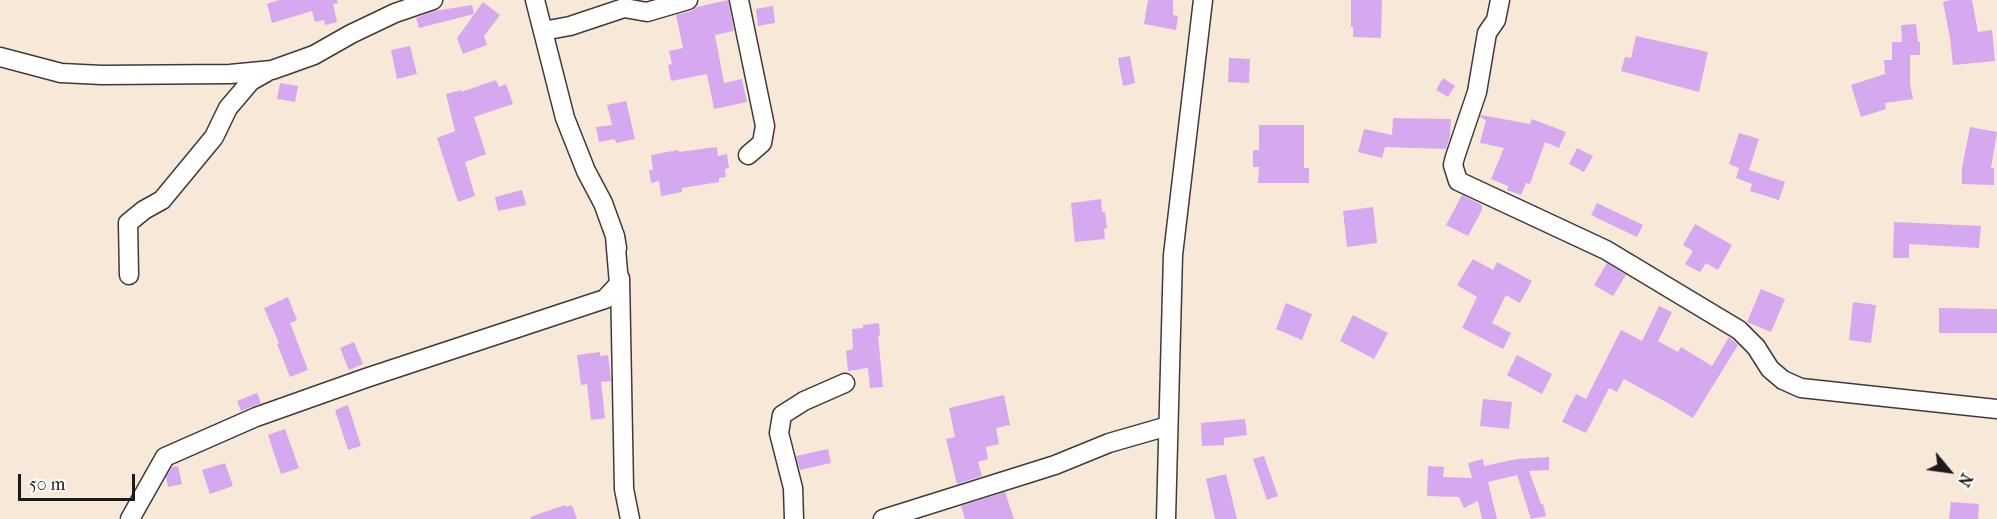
<!DOCTYPE html>
<style>
body{margin:0}
#map{position:relative;width:1997px;height:519px;overflow:hidden;background:#f8e8d7;font-family:"IM FELL French Canon",serif}
canvas{display:block}
.north{position:absolute;left:1919px;top:441px;width:60px;height:60px;-webkit-text-stroke:4px #fff;paint-order:stroke;rotate:119deg;font-size:16px;font-weight:700;line-height:24px;text-align:center;color:#1c1c1c}
.north::after{content:'';display:block;margin:auto;width:21px;height:27px;background:#1c1c1c;clip-path:polygon(50% 0,100% 100%,50% 72%,0 100%)}
.scale{position:absolute;left:18px;top:474px;width:117px;height:27px;box-sizing:border-box;border:3px solid #1c1c1c;border-top:0;padding-left:8px;font-size:18px;line-height:21px;white-space:nowrap;color:#1c1c1c;-webkit-text-stroke:4px #fff;paint-order:stroke}
</style>
<div id="map">
<canvas width="1997" height="519"></canvas>
<div class="north">N</div>
<div class="scale">50 m</div>
</div>
<script>
const ctx = document.querySelector('canvas').getContext('2d');
ctx.lineJoin = 'round';
function paint(path, color) {
  ctx.fillStyle = color;
  ctx.fill(path, 'evenodd');
}
function toPath(rows) {
  const path = new Path2D();
  for (const r of rows) {
    path.moveTo(r[0], r[1]);
    for (let i = 2; i < r.length; i += 2) path.lineTo(r[i], r[i + 1]);
  }
  return path;
}
function stroke(path, color, width, dash) {
  ctx.strokeStyle = color;
  ctx.lineWidth = width;
  ctx.lineCap = dash ? 'butt' : 'round';
  ctx.setLineDash(dash || []);
  ctx.stroke(path);
}
paint(toPath([
 [279,0,337,0,338,3,333,4,337,22,325,25,324,20,315,22,312,11,272,23,267,4],
 [728,0,734,31,715,35,724,83,742,79,747,102,714,109,707,74,671,81,668,65,672,64,669,51,683,48,676,15,691,11,697,7],
 [1148,0,1173,0,1173,15,1178,16,1176,30,1144,24],
 [1351,0,1382,0,1381,38,1353,37,1353,27,1351,27],
 [1950,0,1972,0,1978,32,1992,30,1995,61,1953,65,1950,38,1943,2],
 [483,2,500,15,484,36,487,45,463,54,457,38],
 [472,5,474,14,419,28,416,18,434,11],
 [773,6,775,23,758,26,756,9],
 [1916,24,1918,42,1920,42,1920,55,1910,55,1910,84,1913,99,1885,103,1886,109,1861,117,1851,85,1885,74,1884,60,1892,60,1892,42,1902,42,1901,25],
 [1636,36,1708,52,1699,92,1621,71,1625,57,1631,58],
 [410,46,417,74,397,79,391,50],
 [1130,56,1135,83,1123,86,1118,58],
 [1229,58,1250,59,1249,83,1228,82],
 [1443,78,1455,86,1448,97,1436,90],
 [496,80,499,87,506,84,513,104,474,117,486,154,465,162,475,196,458,202,437,138,455,131,446,94,461,90,461,92],
 [280,83,298,86,295,102,277,99],
 [626,101,635,139,616,143,615,139,599,142,596,127,612,125,607,105],
 [1481,115,1530,124,1532,119,1566,132,1559,148,1545,142,1530,184,1526,183,1521,195,1507,190,1508,186,1491,179,1504,148,1480,143,1486,120,1480,117],
 [1393,118,1451,119,1450,136,1446,149,1385,147,1382,158,1358,152,1364,129,1392,135],
 [1259,125,1304,125,1304,168,1309,168,1309,183,1258,183,1259,167,1253,167,1253,150,1259,150],
 [1970,127,1997,132,1991,168,1994,168,1994,185,1962,184,1962,168],
 [1739,133,1759,139,1749,170,1785,182,1779,200,1750,191,1752,184,1736,178,1739,168,1729,164],
 [717,147,718,156,727,154,729,168,725,169,726,177,719,178,719,182,682,188,682,192,661,196,659,181,651,183,649,170,653,170,651,155,678,150,679,152],
 [1577,148,1593,156,1584,172,1569,164],
 [522,190,526,205,498,211,495,197],
 [1462,195,1482,205,1482,210,1468,236,1446,225],
 [1101,199,1102,212,1105,212,1107,228,1104,229,1105,239,1075,242,1071,203],
 [1597,203,1643,225,1637,237,1591,215],
 [1373,207,1377,243,1347,247,1343,211],
 [1894,222,1981,226,1979,248,1909,244,1909,258,1893,258],
 [1695,224,1732,245,1718,270,1706,263,1700,272,1685,264,1693,251,1683,245],
 [1473,259,1493,270,1497,262,1532,281,1520,303,1506,295,1492,323,1511,333,1503,349,1462,328,1477,297,1457,285],
 [1607,263,1626,275,1613,296,1594,285],
 [1761,289,1785,299,1771,332,1747,322],
 [288,297,297,320,290,323,308,370,290,377,277,344,279,343,264,308],
 [1853,302,1876,305,1871,343,1849,340],
 [1286,303,1312,314,1302,340,1276,329],
 [1659,306,1672,312,1658,341,1678,352,1681,347,1712,366,1729,337,1738,345,1693,418,1666,402,1624,379,1617,392,1609,388,1586,433,1562,422,1569,408,1571,409,1569,408,1576,394,1586,399,1621,330,1642,341],
 [1939,308,1997,309,1997,333,1939,333],
 [1353,315,1388,333,1374,359,1340,341],
 [879,323,880,335,878,336,883,387,870,388,868,368,848,371,846,351,853,349,852,329,863,328,863,325],
 [354,342,363,364,349,370,340,348],
 [600,352,600,356,608,355,611,381,601,382,605,418,591,420,587,384,581,385,577,355],
 [1517,355,1552,374,1542,394,1507,375],
 [257,393,261,403,241,411,237,401],
 [1004,395,1010,425,996,428,999,444,986,447,988,459,978,462,982,476,957,484,946,439,955,437,949,408],
 [1483,399,1512,402,1509,429,1480,426],
 [348,405,361,446,348,450,335,410],
 [1245,419,1247,435,1224,438,1224,445,1202,446,1201,423],
 [285,429,299,468,281,474,268,435],
 [828,449,831,463,800,470,796,456],
 [1264,456,1278,496,1267,500,1253,459],
 [1549,457,1549,470,1529,471,1541,504,1543,504,1546,516,1531,519,1517,475,1488,482,1497,519,1482,519,1478,501,1464,508,1459,497,1427,496,1428,466,1444,467,1443,477,1472,478,1468,463,1483,459,1484,466,1517,459],
 [225,463,233,486,210,494,202,470],
 [178,466,182,484,168,487,166,477,172,467],
 [1226,474,1237,519,1215,519,1206,479],
 [1005,492,1014,519,965,519,961,506],
 [1951,502,1979,504,1978,519,1949,519],
 [565,505,566,507,572,505,577,519,531,519,530,517]
]), '#d6a8ef');
const street = toPath([
 [535,0,565,118,586,171,603,203,615,236,617,248],
 [739,0,765,126,762,143,748,155],
 [1500,0,1496,20,1487,33,1477,92,1455,157,1453,165,1458,181,1606,250,1739,330,1756,347,1770,369,1783,380,1801,388,1997,409],
 [543,31,570,26,624,8,647,12,688,0],
 [0,57,61,73,102,75,230,74,272,70,314,55,351,34,395,13,433,0],
 [129,275,128,223,144,210,162,200,214,137,228,108,251,81,267,72],
 [620,278,624,489,630,519],
 [130,519,165,457,256,417,366,378,605,299,619,284,615,236],
 [794,519,793,488,779,433,782,415,804,401,845,383],
 [883,519,1055,465,1109,443,1168,426],
 [1166,519,1173,255,1203,0]
]);
stroke(street, '#3d3b38', 21);
stroke(street, '#fff', 18);
</script>
